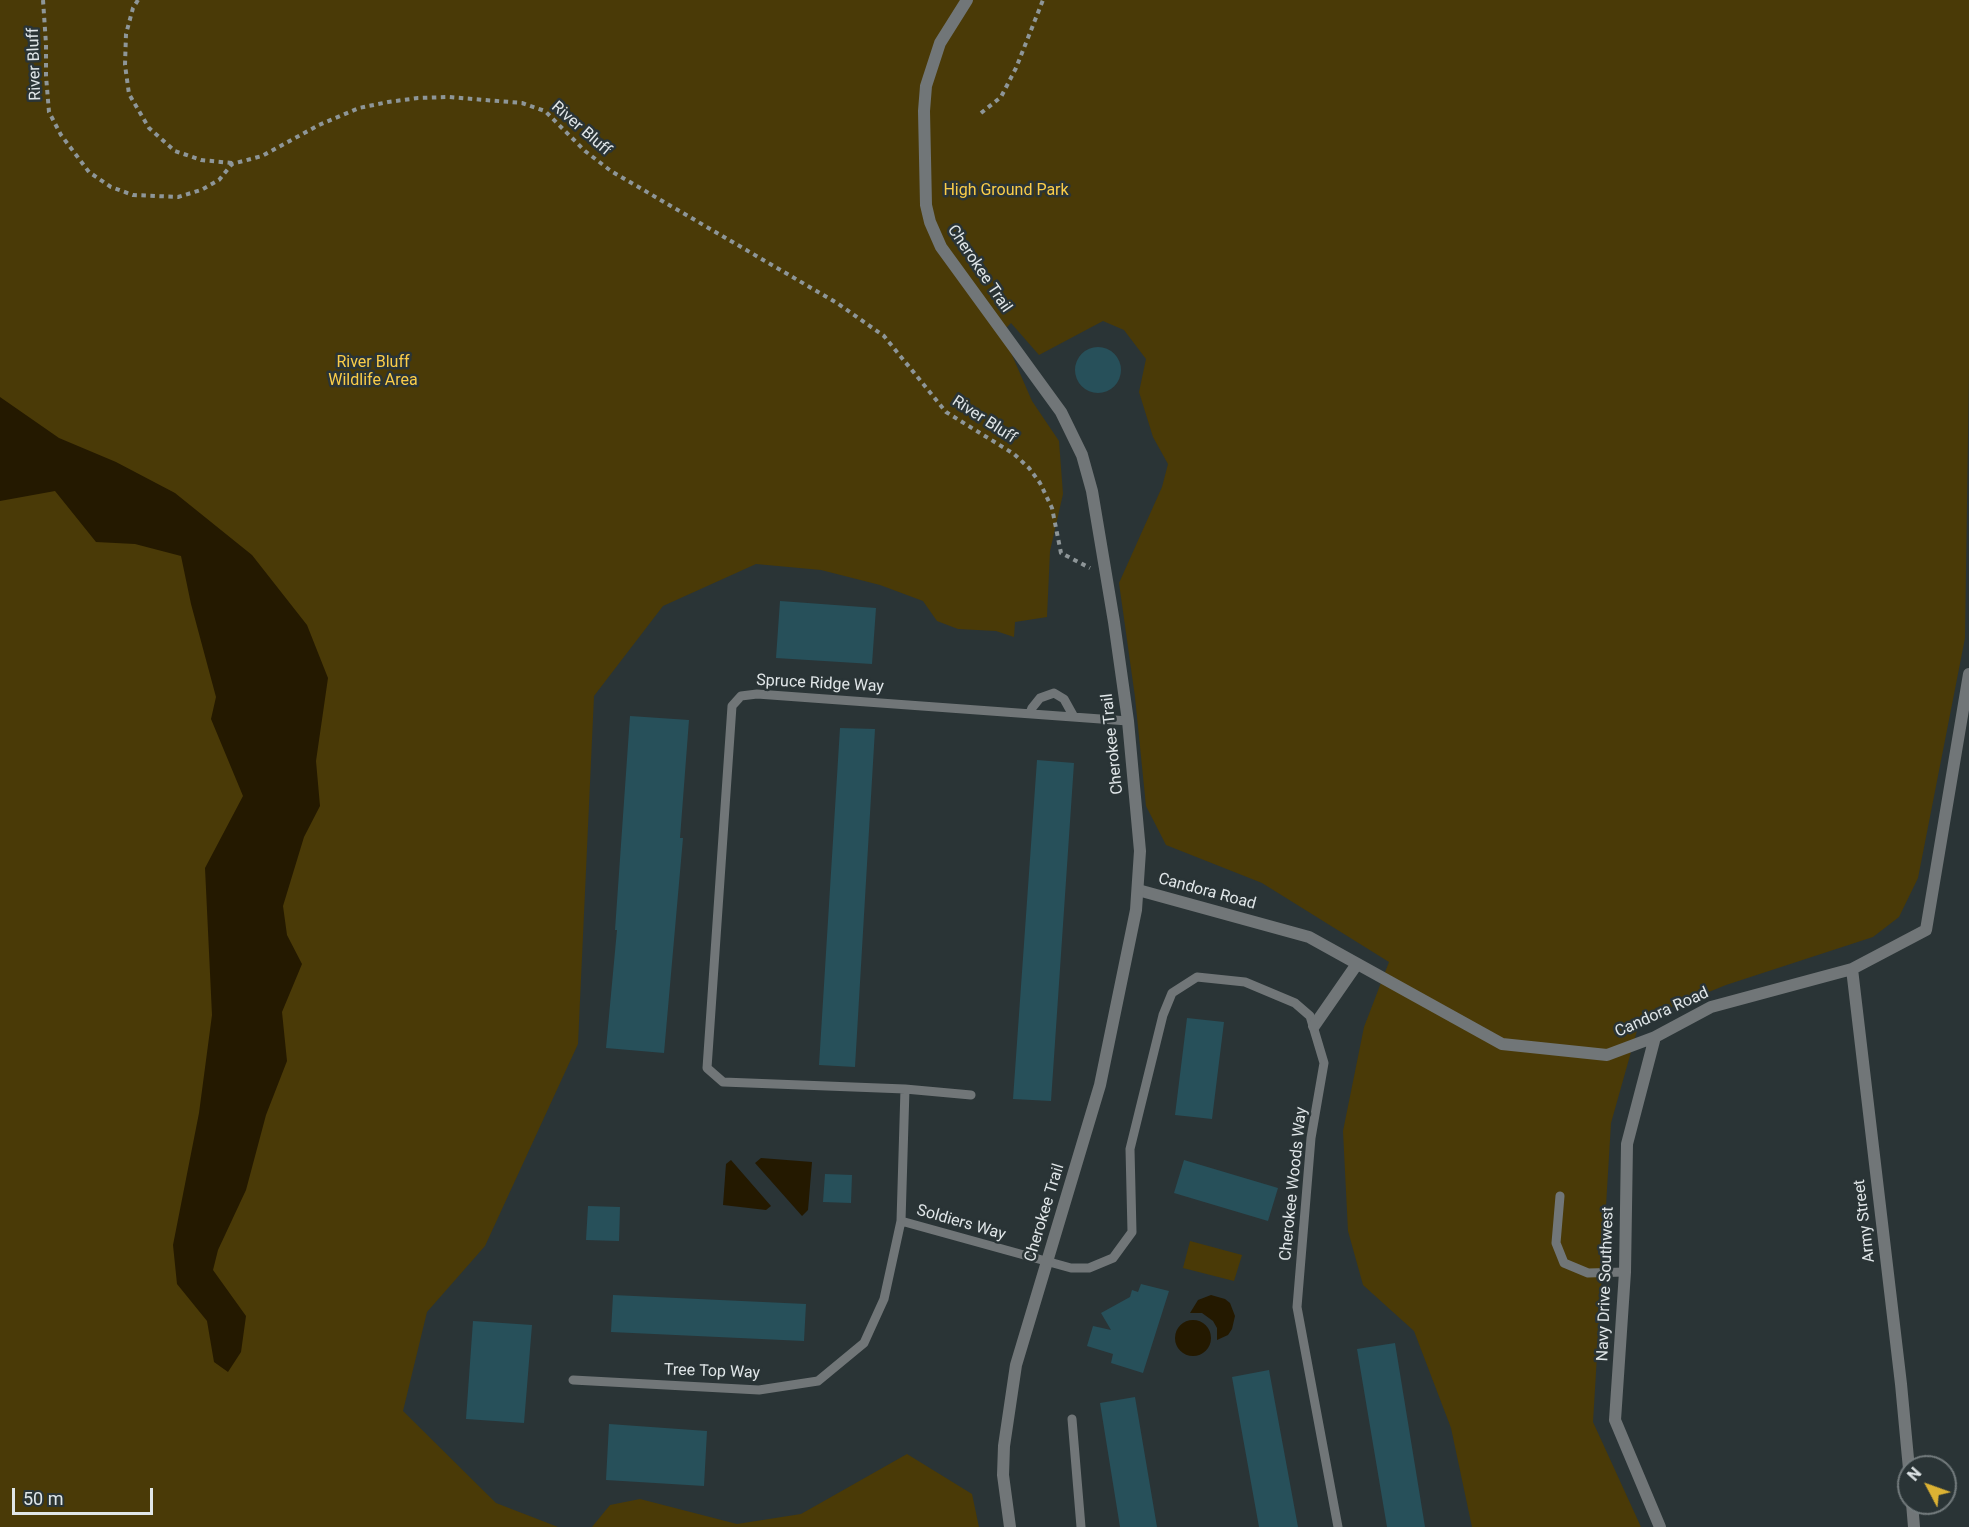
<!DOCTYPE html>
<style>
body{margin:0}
#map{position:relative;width:1969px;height:1527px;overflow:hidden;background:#2a3436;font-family:Roboto,sans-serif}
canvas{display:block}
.north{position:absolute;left:1897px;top:1455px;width:60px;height:60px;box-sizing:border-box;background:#2a3436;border:2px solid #737b7d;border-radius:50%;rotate:311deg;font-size:16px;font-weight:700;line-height:24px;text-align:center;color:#e0e6e8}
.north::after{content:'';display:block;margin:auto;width:21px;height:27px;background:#dcb233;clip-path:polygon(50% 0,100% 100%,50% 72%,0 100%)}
.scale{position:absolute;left:12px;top:1488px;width:141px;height:27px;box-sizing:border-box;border:3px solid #e0e6e8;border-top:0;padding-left:8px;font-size:18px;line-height:21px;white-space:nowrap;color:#e0e6e8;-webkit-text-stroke:4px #2a3436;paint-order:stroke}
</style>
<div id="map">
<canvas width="1969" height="1527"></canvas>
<div class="north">N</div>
<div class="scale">50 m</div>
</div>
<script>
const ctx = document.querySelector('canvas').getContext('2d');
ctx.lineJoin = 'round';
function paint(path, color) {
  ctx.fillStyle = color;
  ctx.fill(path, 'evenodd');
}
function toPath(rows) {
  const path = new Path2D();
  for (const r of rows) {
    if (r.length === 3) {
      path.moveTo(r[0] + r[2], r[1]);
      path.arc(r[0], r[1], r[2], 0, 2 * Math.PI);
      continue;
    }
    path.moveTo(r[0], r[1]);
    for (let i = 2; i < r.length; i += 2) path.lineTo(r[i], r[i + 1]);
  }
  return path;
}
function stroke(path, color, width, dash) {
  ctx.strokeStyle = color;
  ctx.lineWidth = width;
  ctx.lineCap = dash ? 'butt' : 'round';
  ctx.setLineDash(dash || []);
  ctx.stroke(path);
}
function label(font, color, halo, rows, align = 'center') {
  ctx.font = font + ' Roboto,sans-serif';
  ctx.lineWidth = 5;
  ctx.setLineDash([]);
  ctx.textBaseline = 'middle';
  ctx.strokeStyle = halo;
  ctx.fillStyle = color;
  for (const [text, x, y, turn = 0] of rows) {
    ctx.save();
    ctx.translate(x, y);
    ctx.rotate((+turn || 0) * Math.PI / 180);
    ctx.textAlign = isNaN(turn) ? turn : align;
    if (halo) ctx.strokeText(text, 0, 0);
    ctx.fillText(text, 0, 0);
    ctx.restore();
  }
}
paint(toPath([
 [0,0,1969,0,1969,369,1965,638,1918,878,1899,917,1873,937,1726,985,1640,1020,1611,1123,1593,1422,1641,1527,1472,1527,1451,1428,1414,1331,1363,1285,1348,1231,1343,1131,1364,1027,1389,962,1262,883,1166,845,1146,806,1135,697,1119,583,1162,487,1168,464,1153,437,1139,392,1146,359,1124,330,1103,321,1039,355,1011,323,1002,332,1032,401,1059,441,1063,494,1050,551,1047,617,1015,622,1014,637,996,631,958,629,937,621,923,601,880,585,821,570,756,564,663,606,594,696,578,1044,485,1246,427,1312,403,1411,496,1503,558,1527,0,1527],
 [1190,1241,1242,1255,1234,1281,1183,1268],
 [907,1454,972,1494,979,1527,592,1527,610,1505,640,1499,737,1524,801,1514]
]), '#4a3a07');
paint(toPath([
 [0,397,59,438,116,462,175,493,252,555,307,625,328,678,316,761,320,806,304,837,283,906,287,935,302,964,282,1012,287,1061,266,1115,246,1190,218,1250,213,1270,246,1316,241,1352,228,1372,214,1362,207,1321,177,1284,173,1245,199,1113,212,1015,205,868,243,796,211,719,216,697,191,604,181,556,135,544,96,542,55,491,0,501],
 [761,1158,812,1162,808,1210,802,1216,755,1163],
 [731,1160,771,1206,766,1210,723,1205,726,1164],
 [1211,1295,1225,1299,1230,1303,1235,1316,1232,1329,1228,1335,1217,1340,1217,1328,1213,1321,1202,1313,1190,1313,1198,1300],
 [1193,1338,18]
]), '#241900');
paint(toPath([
 [1098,370,23],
 [780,601,876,608,872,664,776,658],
 [630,716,689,720,680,838,683,838,664,1053,606,1048,617,930,615,930],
 [840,728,875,729,855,1067,819,1065],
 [1037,760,1074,763,1051,1101,1013,1099],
 [1187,1018,1224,1022,1212,1119,1175,1115],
 [1184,1160,1278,1188,1268,1221,1174,1193],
 [825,1174,852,1175,851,1203,823,1202],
 [588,1206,620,1207,619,1241,586,1240],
 [1141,1284,1169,1291,1143,1373,1111,1363,1113,1354,1087,1346,1093,1326,1111,1330,1101,1313,1130,1297,1132,1290,1138,1292],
 [613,1295,806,1304,804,1341,611,1332],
 [473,1321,532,1325,524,1423,466,1419],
 [1395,1343,1425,1527,1387,1527,1357,1349],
 [1269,1370,1298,1527,1259,1527,1232,1377],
 [1135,1397,1157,1527,1120,1527,1100,1403],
 [609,1424,707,1431,704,1486,606,1480]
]), '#27505a');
stroke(toPath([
 [43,0,46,44,46,76,49,112,61,135,89,172,111,187,133,195,178,197,201,190,219,180,232,164,262,156,319,125,359,108,388,102,418,98,449,97,522,103,545,111,585,151,611,171,837,303,884,336,946,412,1014,454,1029,468,1040,483,1052,508,1061,553,1090,568],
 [138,0,133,8,126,34,125,65,129,94,149,128,175,151,201,160,232,163],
 [981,113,1001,97,1016,68,1043,0]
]), '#8e9698', 4, [4.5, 4.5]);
stroke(toPath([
 [1030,713,1032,708,1040,698,1054,693,1064,699,1074,717],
 [971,1095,905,1089,723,1082,707,1068,732,706,741,696,757,694,1128,721],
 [1560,1196,1556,1243,1564,1263,1588,1273,1625,1272],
 [901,1221,1071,1268,1089,1268,1113,1258,1132,1232,1130,1149,1163,1015,1172,993,1197,977,1245,982,1295,1003,1310,1016,1324,1063,1311,1138,1297,1307,1338,1527],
 [573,1380,759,1390,818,1381,864,1343,884,1299,901,1221,905,1089],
 [1072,1419,1081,1527]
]), '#717678', 9);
stroke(toPath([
 [1138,890,1309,937,1502,1044,1607,1055,1655,1037,1711,1007,1852,969,1926,930,1969,674],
 [1852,969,1901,1384,1909,1469],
 [1314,1026,1357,964],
 [1655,1037,1627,1144,1625,1272,1615,1420,1660,1527],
 [1912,1503,1914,1527]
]), '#717678', 12);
stroke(toPath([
 [967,0,940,43,926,86,924,111,926,205,930,222,941,247,1061,412,1082,455,1092,491,1114,622,1128,721,1140,851,1136,910,1100,1085,1016,1365,1004,1446,1003,1475,1010,1527]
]), '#717678', 12);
label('16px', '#e0e6e8', '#2a3436', [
 ["River Bluff",35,64,-92],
 ["River Bluff",581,129,41],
 ["Cherokee Trail",979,269,56],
 ["River Bluff",984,420,33],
 ["Spruce Ridge Way",820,684,3],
 ["Cherokee Trail",1113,744,-96],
 ["Candora Road",1207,892,15],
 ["Candora Road",1662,1013,-24],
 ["Cherokee Woods Way",1294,1184,-84],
 ["Cherokee Trail",1045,1213,-73],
 ["Army Street",1865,1221,-97],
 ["Soldiers Way",961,1223,16],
 ["Navy Drive Southwest",1606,1284,-88],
 ["Tree Top Way",712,1372,2]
]);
label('16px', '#fbcd49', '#2a3436', [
 ["High Ground Park",1006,191],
 ["River Bluff",373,363],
 ["Wildlife Area",373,381]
]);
</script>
